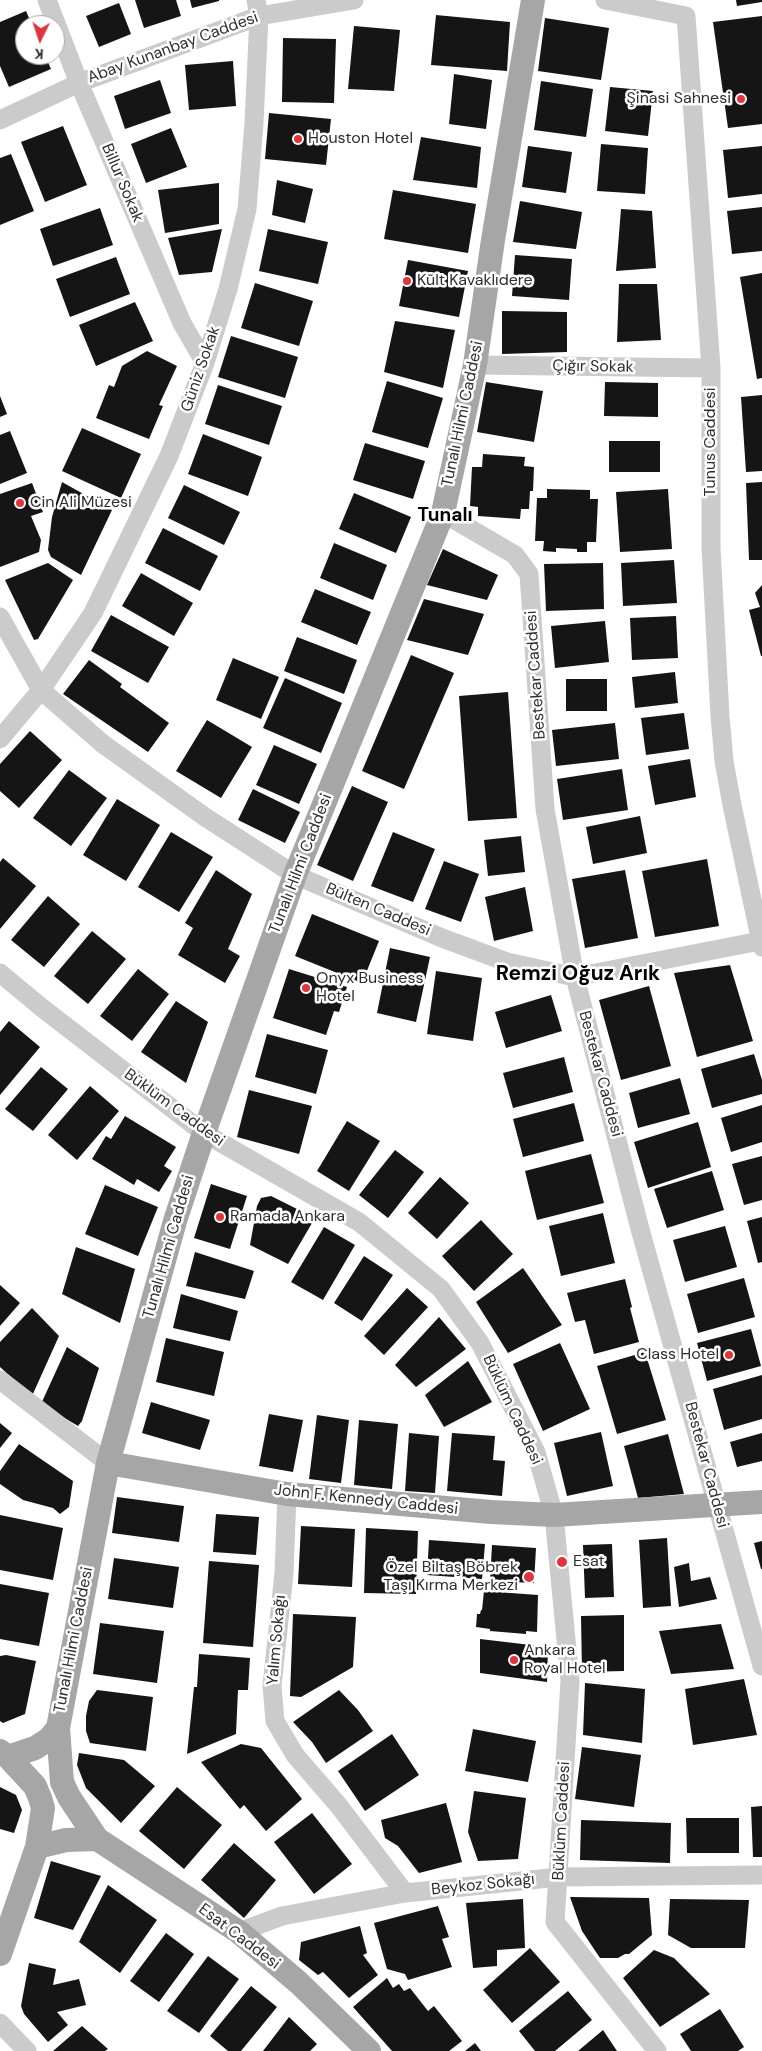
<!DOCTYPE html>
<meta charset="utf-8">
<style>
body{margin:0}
#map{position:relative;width:762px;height:2051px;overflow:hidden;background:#fff;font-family:"DM Sans",sans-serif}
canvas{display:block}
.north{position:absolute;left:15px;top:15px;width:50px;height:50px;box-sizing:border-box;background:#fff;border:1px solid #ababab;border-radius:50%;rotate:184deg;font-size:14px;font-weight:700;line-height:20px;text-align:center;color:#2e2e2e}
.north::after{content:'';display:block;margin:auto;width:18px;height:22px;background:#df353d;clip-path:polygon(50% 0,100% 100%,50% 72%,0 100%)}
</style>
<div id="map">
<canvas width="762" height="2051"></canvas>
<div class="north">K</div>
</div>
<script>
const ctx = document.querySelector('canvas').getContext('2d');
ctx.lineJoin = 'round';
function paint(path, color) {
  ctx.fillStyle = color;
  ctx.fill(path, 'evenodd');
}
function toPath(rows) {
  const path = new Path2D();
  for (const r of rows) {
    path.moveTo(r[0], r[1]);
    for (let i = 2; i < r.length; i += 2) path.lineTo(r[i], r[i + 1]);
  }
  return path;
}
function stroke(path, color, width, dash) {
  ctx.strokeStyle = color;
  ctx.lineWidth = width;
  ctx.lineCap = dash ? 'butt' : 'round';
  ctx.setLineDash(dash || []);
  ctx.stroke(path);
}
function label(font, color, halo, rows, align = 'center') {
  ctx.font = font + ' "DM Sans",sans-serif';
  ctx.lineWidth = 5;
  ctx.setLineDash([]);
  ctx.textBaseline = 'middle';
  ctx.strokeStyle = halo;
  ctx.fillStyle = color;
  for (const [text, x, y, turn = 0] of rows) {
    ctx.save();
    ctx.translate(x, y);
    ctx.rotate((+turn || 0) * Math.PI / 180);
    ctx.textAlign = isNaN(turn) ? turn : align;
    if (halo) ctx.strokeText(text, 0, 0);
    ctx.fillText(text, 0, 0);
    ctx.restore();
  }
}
paint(toPath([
 [135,0,176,0,181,16,144,28],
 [190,0,219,0,219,1,192,8],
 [736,0,762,0,762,2,737,6],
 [119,3,131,34,99,47,86,16],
 [26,11,32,25,25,25,25,55,45,55,51,69,9,87,0,66,0,22],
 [436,15,510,22,507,71,431,65],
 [762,16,762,124,728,128,713,22],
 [545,18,609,28,601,80,538,71],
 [354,26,400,30,394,91,348,89],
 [283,38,336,39,334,103,282,102],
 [233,61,236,106,189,110,185,65],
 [454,74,492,80,486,129,449,124],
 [160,80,171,113,125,129,114,96],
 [541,81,593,89,586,137,534,130],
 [610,87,653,91,648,136,605,131],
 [269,113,331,119,326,165,265,159],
 [63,126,87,185,45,202,21,142],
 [171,128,187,167,146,183,131,144],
 [421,137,481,147,477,188,413,180],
 [601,144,648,148,645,194,597,191],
 [528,146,572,152,566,193,522,187],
 [762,146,762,194,728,198,723,150],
 [11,154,34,211,0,225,0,158],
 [277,180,313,189,305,223,272,215],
 [219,183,219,224,165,233,158,190],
 [393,190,476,204,468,253,384,239],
 [520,201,582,212,576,249,513,242],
 [762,207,762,251,732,254,727,211],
 [100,208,113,245,53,266,40,229],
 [621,209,652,211,656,268,616,271],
 [222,229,212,272,179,275,168,238],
 [268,229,328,242,318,284,259,271],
 [515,255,572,259,569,300,512,296],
 [116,257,130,294,70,317,56,279],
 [408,260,468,271,459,317,399,306],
 [762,273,762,378,757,379,740,277],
 [255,283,313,301,299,346,241,328],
 [619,284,657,284,661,340,617,342],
 [135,302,153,341,96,366,79,325],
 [502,311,567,312,567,352,502,354],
 [395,321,455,330,443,388,384,372],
 [231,336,298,357,285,398,218,377],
 [147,351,177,366,159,405,163,406,149,439,96,418,109,385,114,387,122,366],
 [387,381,443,398,428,448,372,432],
 [486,382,543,391,534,442,477,432],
 [605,382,658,383,658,417,604,416],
 [218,385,282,406,269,445,205,424],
 [762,395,762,471,746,472,741,397],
 [0,396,7,414,0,417],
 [82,428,141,454,121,498,62,471],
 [10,431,27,473,0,484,0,435],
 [203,434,262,457,248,496,188,474],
 [609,441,660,441,660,472,609,472],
 [365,443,425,461,413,499,353,480],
 [483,454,525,457,524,466,534,467,533,491,530,491,529,509,521,509,520,519,478,516,478,507,470,506,472,467,482,467],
 [62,482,112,510,81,575,51,557,48,550,52,517],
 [762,482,762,560,749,560,746,483],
 [32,483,43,512,31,516,41,540,39,552,0,567,0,494],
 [184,485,240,512,224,545,168,518],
 [547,489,590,490,590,499,598,499,596,542,587,542,587,552,577,552,577,549,556,548,556,552,543,551,544,541,535,541,537,498,547,498],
 [668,489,672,549,620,552,616,492],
 [354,493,411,517,396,553,339,529],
 [163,528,218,556,200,591,145,563],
 [334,543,387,565,373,600,320,578],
 [443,549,498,575,487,600,427,585],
 [674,560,677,603,623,606,621,563],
 [48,563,73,580,38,639,34,640,5,580],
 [603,563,604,609,546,611,544,564],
 [141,573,193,603,174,636,122,606],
 [762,585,762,656,761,656,749,610,760,607,755,593],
 [315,589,371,612,357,645,301,622],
 [424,599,484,614,468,655,407,640],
 [111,615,169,647,148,683,91,651],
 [676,616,678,658,632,660,630,618],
 [605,621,609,662,555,668,551,626],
 [297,637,357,660,344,694,284,671],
 [411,655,454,673,404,789,362,771],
 [233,658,279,677,261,719,216,700],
 [89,660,122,684,120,687,169,723,148,752,63,694],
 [675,672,678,703,635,708,632,677],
 [285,678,342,703,321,753,263,728],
 [566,679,607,679,607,711,566,711],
 [508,692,517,818,468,821,459,696],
 [684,713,689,749,646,755,641,718],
 [207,720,252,747,221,798,176,771],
 [615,723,619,759,556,766,552,730],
 [30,731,62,760,19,808,0,791,0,764],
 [274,745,317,764,299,804,256,785],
 [690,759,696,797,655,805,648,766],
 [622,769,628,810,563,820,557,779],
 [69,770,107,798,71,846,33,818],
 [352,786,388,802,353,881,317,865],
 [253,789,300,812,285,843,238,820],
 [117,799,160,825,126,881,83,855],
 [640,816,647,853,593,864,586,827],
 [171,832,213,857,179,912,138,887],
 [393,832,435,849,413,902,371,886],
 [521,836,525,872,488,876,484,840],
 [3,858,36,886,0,929,0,862],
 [707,859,719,926,655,937,642,871],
 [444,861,479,874,461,922,425,909],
 [216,870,252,894,228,949,240,956,225,983,178,955,193,928,185,923],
 [625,870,638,938,585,948,572,879],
 [525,887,533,931,494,941,485,897],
 [48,896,80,924,44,967,11,940],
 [312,914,379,941,362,983,295,956],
 [92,931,126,959,88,1004,54,976],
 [390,948,430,957,416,1022,377,1013],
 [730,965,753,1041,697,1057,674,973],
 [138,969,169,994,132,1041,100,1016],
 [289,969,347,987,339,1012,334,1011,326,1035,273,1018],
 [436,971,482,978,473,1041,427,1034],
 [649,986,671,1066,621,1080,599,1000],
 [551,995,562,1031,506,1048,495,1012],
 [176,1001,208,1022,186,1083,141,1052],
 [9,1021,40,1047,0,1095,0,1032],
 [267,1034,328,1050,316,1094,255,1077],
 [754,1054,762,1080,762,1094,712,1108,701,1069],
 [564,1057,573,1092,513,1108,503,1073],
 [41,1067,68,1089,33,1131,5,1109],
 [680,1078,690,1114,638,1128,629,1093],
 [90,1086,119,1111,77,1160,48,1135],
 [249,1090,312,1106,299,1154,237,1137],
 [574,1103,584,1141,523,1157,513,1119],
 [762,1105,762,1142,731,1152,721,1118],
 [125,1116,176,1147,164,1166,172,1171,159,1192,137,1179,134,1185,92,1159,106,1136,111,1139],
 [347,1121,380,1141,349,1191,317,1171],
 [698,1122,711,1167,648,1188,634,1142],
 [395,1150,424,1172,388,1218,359,1195],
 [591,1154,604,1203,537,1220,525,1171],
 [762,1156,762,1200,744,1205,732,1164],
 [712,1171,724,1210,667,1228,654,1189],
 [440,1177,469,1203,437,1239,408,1213],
 [211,1184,247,1196,230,1249,194,1238],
 [105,1185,158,1207,138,1256,85,1234],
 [271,1196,315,1218,288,1264,250,1245,257,1206,261,1198],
 [603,1213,615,1263,561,1276,549,1226],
 [762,1217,762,1262,758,1263,747,1221],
 [481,1220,513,1254,474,1291,442,1256],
 [725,1226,737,1267,685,1282,673,1240],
 [324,1227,355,1245,323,1300,291,1282],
 [76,1247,135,1269,120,1323,62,1294],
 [195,1252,254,1271,245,1299,186,1286],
 [364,1256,393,1275,362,1321,334,1303],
 [523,1268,562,1325,508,1353,476,1302],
 [744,1278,755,1317,698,1333,687,1294],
 [625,1279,632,1307,630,1308,639,1342,594,1354,585,1320,575,1322,567,1293],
 [0,1285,20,1303,0,1326],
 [407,1288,428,1307,384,1355,364,1336],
 [181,1294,238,1311,230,1341,173,1328],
 [32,1308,59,1336,32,1396,0,1367,0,1342],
 [439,1317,466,1349,416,1387,395,1365],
 [751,1329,761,1366,707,1381,697,1343],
 [166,1338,224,1352,214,1396,156,1382],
 [560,1343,590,1409,543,1431,513,1364],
 [67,1347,99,1368,82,1421,78,1426,41,1404],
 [645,1352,666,1420,617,1434,597,1366],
 [468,1361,492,1402,444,1427,425,1395],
 [762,1375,762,1419,724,1430,713,1389],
 [151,1402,210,1420,200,1450,142,1433],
 [269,1414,303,1420,293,1472,259,1466],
 [317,1415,349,1420,341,1483,309,1479],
 [359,1420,398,1424,392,1489,354,1485],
 [0,1423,12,1433,0,1448],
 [601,1432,613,1486,567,1496,554,1443],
 [409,1433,439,1436,435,1493,405,1491],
 [452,1433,495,1436,493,1460,505,1461,502,1496,447,1491],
 [762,1433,762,1461,737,1467,730,1442],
 [668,1434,684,1494,638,1498,624,1446],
 [19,1444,73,1481,69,1507,60,1514,53,1508,23,1500,0,1484,0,1471],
 [117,1497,184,1506,179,1542,112,1533],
 [216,1514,259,1517,256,1555,213,1552],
 [0,1515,63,1528,53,1580,0,1570],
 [301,1526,355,1529,352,1587,298,1584],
 [366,1528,418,1531,416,1594,364,1593],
 [667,1538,671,1606,643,1608,639,1540],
 [429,1540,485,1544,482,1579,427,1575],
 [762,1541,762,1569,761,1569,754,1543],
 [612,1544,614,1597,585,1598,583,1545],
 [492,1545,536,1548,534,1583,490,1581],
 [114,1558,179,1567,173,1608,108,1599],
 [209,1561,259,1565,253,1647,203,1643],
 [689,1563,691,1581,710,1577,717,1599,679,1607,674,1567],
 [0,1584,49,1593,39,1646,0,1639],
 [484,1591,538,1595,537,1632,526,1631,526,1634,490,1631,490,1629,476,1627,477,1614,480,1614,481,1610,482,1610],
 [293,1614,356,1617,353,1667,301,1697,290,1696],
 [624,1615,624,1671,582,1672,581,1616],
 [100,1623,164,1631,157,1683,93,1674],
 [721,1624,734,1669,671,1674,659,1631],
 [480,1639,548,1647,547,1682,480,1673],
 [199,1654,250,1658,248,1690,238,1690,236,1734,187,1754,194,1687,197,1687],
 [6,1655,36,1661,25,1714,3,1723,0,1721,0,1656],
 [744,1679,757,1735,693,1745,685,1689],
 [585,1683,645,1689,642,1743,583,1735],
 [97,1690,153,1697,146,1751,90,1743,86,1731,86,1716,89,1701],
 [339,1690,358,1710,373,1731,326,1763,312,1742,293,1722],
 [473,1729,536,1741,528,1782,465,1771],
 [392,1734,419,1775,365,1811,338,1771],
 [241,1744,261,1748,302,1799,266,1831,244,1805,240,1809,201,1762],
 [582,1747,641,1755,634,1807,575,1799],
 [79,1753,124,1760,155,1786,121,1823,86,1788,77,1765],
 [0,1787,16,1795,22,1810,14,1833,0,1829],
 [177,1787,222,1825,184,1869,139,1831],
 [474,1791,526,1798,518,1859,478,1861,468,1832],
 [446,1803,462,1862,419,1873,398,1846,385,1838,381,1820],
 [762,1806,762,1857,753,1857,751,1807],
 [312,1813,352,1864,314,1894,274,1842],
 [686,1818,739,1818,739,1853,687,1853],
 [581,1820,671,1823,670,1863,580,1860],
 [234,1843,276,1880,244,1918,201,1880],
 [51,1861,101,1876,73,1930,34,1918],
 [108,1885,157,1920,120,1973,79,1942],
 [570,1897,649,1898,652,1935,629,1954,625,1954,618,1958,600,1958,582,1931],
 [523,1899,525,1948,497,1950,497,1966,473,1968,466,1903],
 [670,1899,749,1900,745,1948,691,1948,668,1935],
 [438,1906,449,1937,442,1939,452,1967,408,1980,405,1974,387,1969,374,1923],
 [360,1926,367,1953,363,1955,378,1975,349,1998,323,1972,318,1975,299,1960,301,1942],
 [166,1933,194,1954,159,2002,130,1981],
 [530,1948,560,1982,512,2023,483,1990],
 [654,1950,674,1958,710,1994,660,2027,623,1978],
 [208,1956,239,1979,199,2033,167,2011],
 [29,1963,56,1969,53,1985,79,1979,86,2005,57,2012,68,2025,48,2042,24,2014,21,2006],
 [387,1978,393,1988,399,1984,404,1991,410,1988,428,2011,434,2006,462,2041,449,2051,392,2051,353,2007],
 [251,1986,277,2007,241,2051,228,2051,210,2036],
 [568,1991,592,2020,555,2051,535,2051,519,2031],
 [720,2009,744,2047,738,2051,691,2051,680,2034],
 [289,2017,317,2044,310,2051,263,2051],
 [82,2026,108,2049,105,2051,53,2051],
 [603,2030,617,2051,578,2051],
 [475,2043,481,2051,465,2051]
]), '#151515');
stroke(toPath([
 [47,0,79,83,182,323,205,363],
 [605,0,686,16,711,368,711,548,720,716,724,761,732,805,762,947],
 [0,120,79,83,259,16,354,0],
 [475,365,711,368],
 [443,513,515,555,529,574,545,809,575,977,640,1229,762,1666],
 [0,617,41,690,103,744,205,817,295,875,442,938,507,962,575,977,760,941],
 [0,739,41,690,93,613,169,456,205,363,228,289,247,209,254,123,259,16,256,0],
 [0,973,41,1007,204,1133,359,1222,441,1289,480,1343,536,1452,554,1515,570,1681,555,1922,657,2051],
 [0,1380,108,1463],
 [287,1494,284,1573,272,1686,275,1721,295,1755,339,1806,405,1893],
 [239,1932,282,1916,405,1893,559,1877,762,1875],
 [0,2023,27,2051]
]), '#cbcbcb', 19);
stroke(toPath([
 [108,1463,287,1494,491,1512,554,1515,762,1502],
 [0,1751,8,1757,35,1786,40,1798,43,1808,37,1847,0,1954],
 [8,1757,35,1748,49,1739,58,1728],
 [37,1847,66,1840,97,1839],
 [369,2051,299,1983,239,1932,97,1839,69,1797,62,1782,58,1728,108,1463,175,1221,204,1133,295,875,443,513,475,365,493,240,533,0]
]), '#a6a6a6', 24);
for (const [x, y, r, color] of [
 [741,99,5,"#df353d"],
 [298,139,5,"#df353d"],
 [407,281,5,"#df353d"],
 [20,503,5,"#df353d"],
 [306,988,5,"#df353d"],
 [220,1217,5,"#df353d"],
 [729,1355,5,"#df353d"],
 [562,1562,6,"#df353d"],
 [529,1577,6,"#df353d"],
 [514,1660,5,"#df353d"]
]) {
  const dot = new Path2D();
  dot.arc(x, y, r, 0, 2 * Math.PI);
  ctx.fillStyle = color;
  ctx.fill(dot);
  stroke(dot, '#fff', 2);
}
label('16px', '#2e2e2e', '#fff', [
 ["Abay Kunanbay Caddesi",173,48,-20],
 ["Billur Sokak",122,183,67],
 ["Çığır Sokak",593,367,1],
 ["Güniz Sokak",201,369,-71],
 ["Tunalı Hilmi Caddesi",463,414,-78],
 ["Tunus Caddesi",711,442,-90],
 ["Bestekar Caddesi",536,675,-94],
 ["Tunalı Hilmi Caddesi",301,864,-69],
 ["Bülten Caddesi",378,910,23],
 ["Bestekar Caddesi",600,1074,75],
 ["Büklüm Caddesi",174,1108,36],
 ["Tunalı Hilmi Caddesi",169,1247,-74],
 ["Büklüm Caddesi",512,1410,65],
 ["Bestekar Caddesi",706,1465,75],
 ["John F. Kennedy Caddesi",366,1500,6],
 ["Tunalı Hilmi Caddesi",74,1640,-79],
 ["Yalım Sokağı",277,1640,-85],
 ["Büklüm Caddesi",562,1821,-87],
 ["Beykoz Sokağı",483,1885,-6],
 ["Esat Caddesi",239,1937,37]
]);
label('16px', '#2e2e2e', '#fff', [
 ["Şinasi Sahnesi",731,99,"right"],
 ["Houston Hotel",308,139],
 ["Kült Kavaklıdere",417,281],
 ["Cin Ali Müzesi",30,503],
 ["Onyx Business",316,979],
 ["Hotel",316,997],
 ["Ramada Ankara",230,1217],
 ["Class Hotel",719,1355,"right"],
 ["Esat",573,1562],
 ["Özel Biltaş Böbrek",518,1568,"right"],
 ["Taşı Kırma Merkezi",518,1586,"right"],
 ["Ankara",524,1651],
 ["Royal Hotel",524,1669]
], 'left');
label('bold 19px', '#000', '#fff', [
 ["Tunalı",445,516]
]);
label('bold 21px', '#000', '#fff', [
 ["Remzi Oğuz Arık",578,974]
]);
</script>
